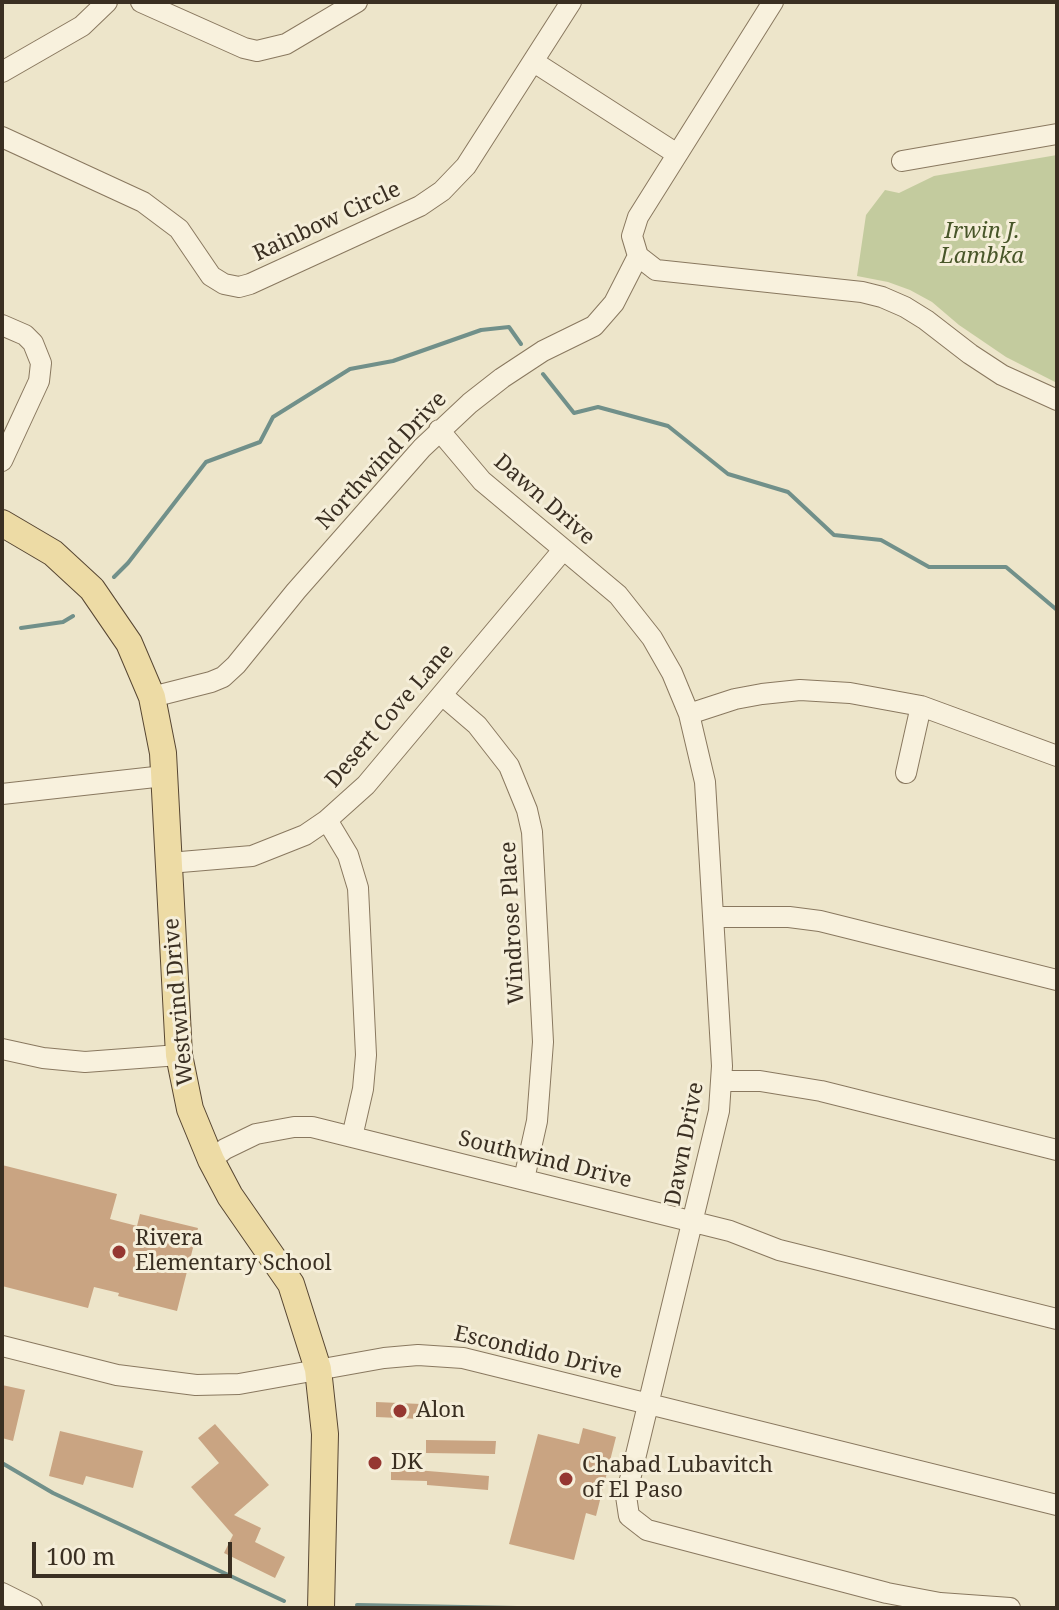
<!DOCTYPE html>
<style>
body{margin:0}
#map{position:relative;width:1059px;height:1610px;overflow:hidden;background:#ede5ca;font-family:"Noto Serif",serif}
canvas{display:block}
.frame{position:absolute;inset:0;border:4px solid #3a2f22;pointer-events:none}
.scale{position:absolute;left:32px;top:1542px;width:200px;height:36px;box-sizing:border-box;border:4px solid #3a2f22;border-top:0;padding-left:10px;font-size:24px;line-height:28px;white-space:nowrap;color:#3a2f22;-webkit-text-stroke:6px #f5eed9;paint-order:stroke}
</style>
<div id="map">
<canvas width="1059" height="1610"></canvas>
<div class="frame"></div>
<div class="scale">100 m</div>
</div>
<script>
const ctx = document.querySelector('canvas').getContext('2d');
ctx.lineJoin = 'round';
function paint(path, color) {
  ctx.fillStyle = color;
  ctx.fill(path, 'evenodd');
}
function toPath(rows) {
  const path = new Path2D();
  for (const r of rows) {
    path.moveTo(r[0], r[1]);
    for (let i = 2; i < r.length; i += 2) path.lineTo(r[i], r[i + 1]);
  }
  return path;
}
function stroke(path, color, width, dash) {
  ctx.strokeStyle = color;
  ctx.lineWidth = width;
  ctx.lineCap = dash ? 'butt' : 'round';
  ctx.setLineDash(dash || []);
  ctx.stroke(path);
}
function label(font, color, halo, rows, align = 'center') {
  ctx.font = font + ' "Noto Serif",serif';
  ctx.lineWidth = 6;
  ctx.setLineDash([]);
  ctx.textBaseline = 'middle';
  ctx.strokeStyle = halo;
  ctx.fillStyle = color;
  for (const [text, x, y, turn = 0] of rows) {
    ctx.save();
    ctx.translate(x, y);
    ctx.rotate((+turn || 0) * Math.PI / 180);
    ctx.textAlign = isNaN(turn) ? turn : align;
    if (halo) ctx.strokeText(text, 0, 0);
    ctx.fillText(text, 0, 0);
    ctx.restore();
  }
}
paint(toPath([
 [1057,155,1057,383,1006,357,959,325,932,302,910,290,888,282,857,276,866,215,885,190,899,193,934,176]
]), '#c3cb9e');
stroke(toPath([
 [543,374,574,413,598,407,668,426,728,474,788,492,834,535,881,540,929,567,1006,567,1057,610],
 [114,577,128,563,206,462,260,442,273,417,350,369,393,361,481,330,509,327,521,344],
 [21,628,63,622,73,616],
 [2,1463,53,1493,284,1601],
 [357,1605,517,1608]
]), '#71908a', 4);
paint(toPath([
 [2,1165,117,1194,110,1219,137,1226,140,1214,198,1228,177,1311,118,1296,119,1293,94,1287,88,1308,2,1286],
 [2,1385,25,1390,13,1441,2,1438],
 [376,1402,421,1404,421,1419,376,1417],
 [215,1424,269,1485,234,1515,261,1528,255,1542,285,1557,275,1578,224,1553,233,1535,191,1487,219,1463,198,1438],
 [583,1428,616,1437,596,1516,586,1513,574,1560,509,1544,538,1434,579,1444],
 [60,1431,143,1451,133,1488,86,1476,83,1485,49,1476],
 [426,1440,496,1441,495,1454,426,1453],
 [391,1468,489,1476,488,1490,427,1485,427,1481,391,1480]
]), '#c9a482');
const minor = toPath([
 [141,2,244,48,257,51,286,44,357,2],
 [773,2,638,217,632,236,638,256,656,270,862,292,882,297,905,307,926,320,970,354,1002,375,1057,400],
 [534,62,677,154],
 [2,72,82,26,107,2],
 [2,137,143,202,179,229,211,276,224,284,239,287,250,284,420,206,442,191,466,166,571,2],
 [902,161,1057,134],
 [2,325,25,335,33,343,41,363,39,381,2,461],
 [439,430,482,481,618,595,652,638,672,673,689,714,705,782,722,1066,719,1111,626,1496,629,1516,647,1530,887,1593,940,1603,1010,1608],
 [442,695,477,725,509,766,527,810,532,832,543,1042,537,1121,524,1179],
 [152,697,211,682,223,677,236,665,296,591,422,448,470,403,502,378,543,351,594,326,614,303,638,256],
 [689,714,735,699,762,694,800,690,850,693,921,706,1057,756],
 [906,773,921,706],
 [2,794,164,776],
 [327,820,348,855,358,888,366,1055,363,1089,352,1137],
 [169,863,252,856,305,835,327,820,366,785,563,550],
 [714,917,789,917,820,921,1057,980],
 [2,1049,43,1058,85,1062,179,1055],
 [722,1081,760,1081,821,1091,1057,1150],
 [211,1160,225,1149,256,1134,294,1127,312,1127,730,1231,779,1250,1057,1319],
 [2,1346,117,1375,196,1385,239,1384,384,1358,418,1355,463,1358,1057,1505],
 [2,1593,32,1608]
]);
const major = toPath([
 [2,523,53,553,92,589,129,643,152,697,163,753,179,1055,190,1109,211,1160,230,1196,291,1284,318,1369,325,1434,321,1608]
]);
stroke(minor, '#89785f', 22);
stroke(major, '#574632', 28);
stroke(minor, '#f8f1dd', 20);
stroke(major, '#eddba5', 26);
for (const [x, y, r, color] of [
 [119,1252,8,"#953731"],
 [400,1411,8,"#953731"],
 [375,1463,8,"#953731"],
 [566,1479,8,"#953731"]
]) {
  const dot = new Path2D();
  dot.arc(x, y, r, 0, 2 * Math.PI);
  ctx.fillStyle = color;
  ctx.fill(dot);
  stroke(dot, '#f5eed9', 3);
}
label('22px', '#3a2f22', '#f5eed9', [
 ["Rainbow Circle",327,222,-25],
 ["Northwind Drive",382,461,-47],
 ["Dawn Drive",544,500,41],
 ["Desert Cove Lane",390,716,-49],
 ["Windrose Place",513,923,-93],
 ["Westwind Drive",179,1002,-95],
 ["Dawn Drive",685,1144,-79],
 ["Southwind Drive",545,1160,14],
 ["Escondido Drive",538,1353,13]
]);
label('italic 22px', '#485629', '#f5eed9', [
 ["Irwin J.",982,232],
 ["Lambka",982,257]
]);
label('22px', '#3a2f22', '#f5eed9', [
 ["Rivera",135,1239],
 ["Elementary School",135,1264],
 ["Alon",416,1411],
 ["DK",391,1463],
 ["Chabad Lubavitch",582,1466],
 ["of El Paso",582,1491]
], 'left');
</script>
